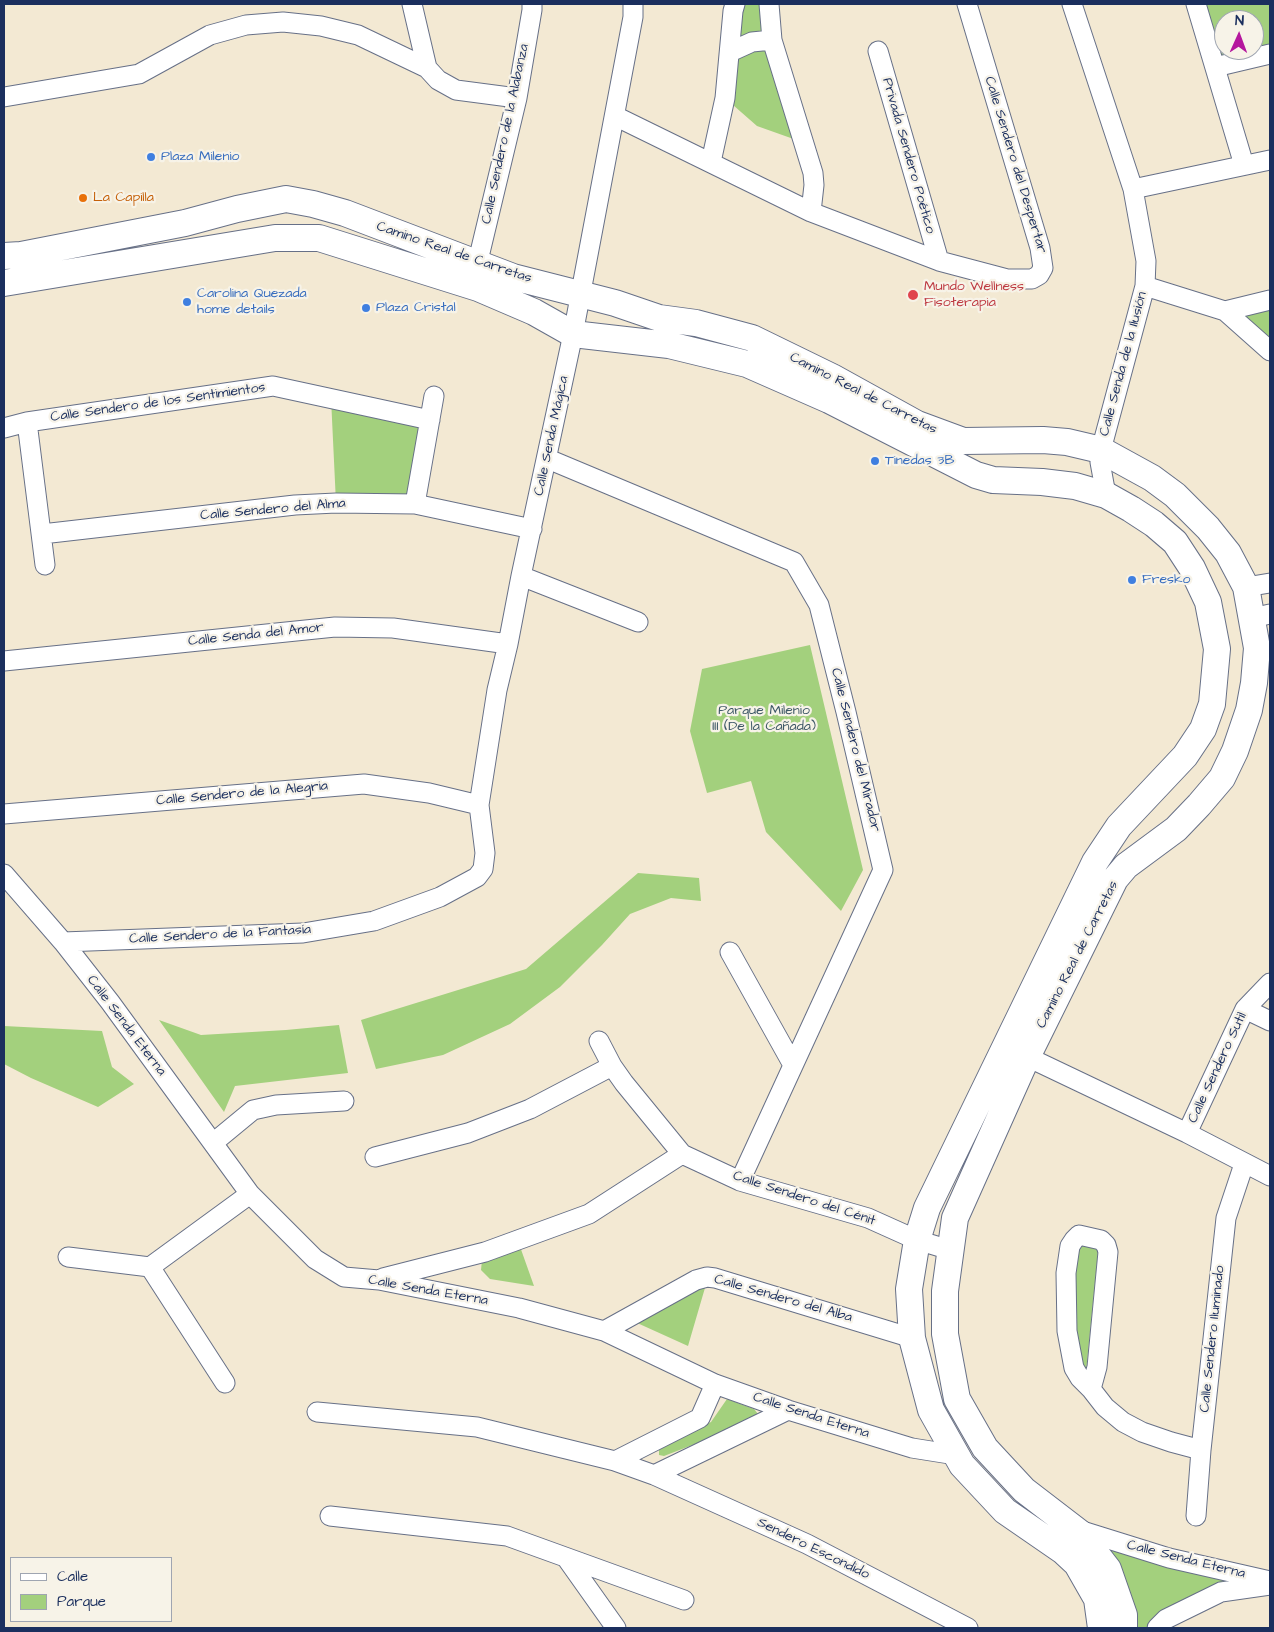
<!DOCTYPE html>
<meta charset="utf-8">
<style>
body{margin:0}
#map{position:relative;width:1274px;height:1632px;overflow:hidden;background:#f3e9d3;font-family:"Architects Daughter",sans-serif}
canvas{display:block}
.frame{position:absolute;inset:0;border:5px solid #1b2f5e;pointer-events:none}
.legend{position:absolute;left:10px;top:1557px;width:162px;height:65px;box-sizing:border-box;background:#f7f3e8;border:1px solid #9fa5b1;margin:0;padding:6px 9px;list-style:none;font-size:15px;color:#1b2f5e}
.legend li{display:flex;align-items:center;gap:10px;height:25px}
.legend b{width:25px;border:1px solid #9fa5b1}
.north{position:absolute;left:1214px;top:10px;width:50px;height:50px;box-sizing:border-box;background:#f7f3e8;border:1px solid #9fa5b1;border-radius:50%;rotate:2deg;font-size:14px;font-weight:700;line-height:20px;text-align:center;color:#1b2f5e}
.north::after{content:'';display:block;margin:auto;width:18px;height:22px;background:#b5179e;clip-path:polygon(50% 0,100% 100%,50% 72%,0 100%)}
</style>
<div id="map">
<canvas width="1274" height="1632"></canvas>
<div class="frame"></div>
<ul class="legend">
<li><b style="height:6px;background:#fff"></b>Calle</li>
<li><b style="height:14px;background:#a3d07d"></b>Parque</li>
</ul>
<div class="north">N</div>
</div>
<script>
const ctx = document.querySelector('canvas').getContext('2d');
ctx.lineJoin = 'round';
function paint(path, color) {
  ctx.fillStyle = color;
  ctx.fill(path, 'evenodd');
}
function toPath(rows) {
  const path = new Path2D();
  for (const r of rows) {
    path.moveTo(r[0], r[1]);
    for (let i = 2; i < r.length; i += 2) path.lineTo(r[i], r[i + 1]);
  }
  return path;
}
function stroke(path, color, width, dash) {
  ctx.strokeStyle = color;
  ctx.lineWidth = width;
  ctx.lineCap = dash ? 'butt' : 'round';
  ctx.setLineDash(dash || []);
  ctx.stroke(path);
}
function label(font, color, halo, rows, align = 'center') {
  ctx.font = font + ' "Architects Daughter",sans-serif';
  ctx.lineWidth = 4.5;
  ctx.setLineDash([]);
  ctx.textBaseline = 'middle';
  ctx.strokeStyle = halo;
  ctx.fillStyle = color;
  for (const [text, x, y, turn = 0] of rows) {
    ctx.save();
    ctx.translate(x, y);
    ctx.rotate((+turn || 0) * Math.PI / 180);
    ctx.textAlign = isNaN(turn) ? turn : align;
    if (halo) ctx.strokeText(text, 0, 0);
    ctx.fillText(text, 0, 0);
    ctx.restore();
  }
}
paint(toPath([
 [735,4,769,4,802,142,757,126,725,98],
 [1199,4,1270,4,1270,49,1217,60],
 [1224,20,1254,20,1254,50,1224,50],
 [1270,300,1270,351,1225,311],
 [331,398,430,420,415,504,336,503],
 [810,645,863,870,841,911,766,832,751,781,707,793,690,731,702,669],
 [638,873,699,878,701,901,671,898,630,914,602,945,560,987,510,1024,443,1055,376,1069,361,1020,526,969],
 [159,1020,201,1035,286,1030,339,1025,348,1073,235,1086,224,1112],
 [4,1026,102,1031,112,1067,134,1084,98,1107,31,1078,4,1064],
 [518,1241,534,1286,490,1279,481,1270,482,1260],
 [1081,1241,1095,1246,1098,1252,1086,1372,1081,1365,1074,1331,1074,1267],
 [707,1281,688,1346,635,1322],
 [727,1399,754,1409,758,1414,757,1420,664,1456,659,1455,659,1447,711,1422],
 [1080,1533,1270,1581,1221,1592,1157,1628,1124,1628]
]), '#a3d07d');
const street = toPath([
 [412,4,427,68],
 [769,4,772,40,813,173,814,185,811,212],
 [1072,4,1133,189,1146,261,1145,286,1101,450,1100,462,1106,495],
 [1196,4,1244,165],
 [878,51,939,261],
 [730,52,752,42,772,40],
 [1215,67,1270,54],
 [4,97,139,74,210,35,246,25,283,22,321,26,358,35,427,68,438,80,456,90,517,98],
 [615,116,811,212,939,261,1007,279,1032,279,1039,275,1043,268,1040,248,967,4],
 [711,162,725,98,733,11,735,4],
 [1133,189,1270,160],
 [477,265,517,98,532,10,532,4],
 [1145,286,1225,311,1270,351],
 [1225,311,1270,300],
 [27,422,45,565],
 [4,428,27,422,273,386,430,420],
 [548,459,794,562,819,605,846,712,883,870,740,1181],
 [415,504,434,396],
 [42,534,295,505,336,503,415,504,532,529],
 [521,576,638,622],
 [1246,587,1270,583],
 [1252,618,1270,614],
 [4,661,335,627,393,628,508,644],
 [4,814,364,784,429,793,479,805],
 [4,874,63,942,110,1002,250,1194,315,1259,344,1277,379,1280,519,1308,604,1331,715,1384,788,1410,912,1448,956,1455],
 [63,942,303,933,374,921,440,897,477,877,483,869,485,853,479,805,497,690,508,644,521,576,573,334,633,17,633,4],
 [730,952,793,1065],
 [1245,1009,1270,1021],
 [599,1041,612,1066,624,1083,682,1154,740,1181,868,1218,917,1240,950,1250],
 [1017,1052,1187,1133,1270,1176],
 [1187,1133,1245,1009,1270,983],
 [213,1143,253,1110,276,1105,344,1101],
 [375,1157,468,1133,530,1109,612,1066],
 [68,1257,150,1267,225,1383],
 [150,1267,250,1194],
 [383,1278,485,1252,589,1214,682,1154],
 [604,1331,696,1280,707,1277,715,1278,912,1338],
 [1091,1389,1097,1367,1108,1252,1106,1245,1101,1240,1079,1235,1074,1240,1070,1246,1066,1273,1067,1331,1074,1368,1080,1378,1091,1389,1105,1407,1123,1422,1142,1432,1171,1442,1201,1450],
 [317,1412,477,1427,615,1461,654,1475,807,1544,968,1628],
 [615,1461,700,1418,715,1384],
 [654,1475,788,1410],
 [330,1516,507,1536,684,1600],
 [1196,1516,1201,1450,1226,1218,1244,1164],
 [1076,1529,1169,1558,1270,1581],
 [567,1559,616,1628],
 [1157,1628,1166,1619,1221,1592,1270,1585]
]);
const secondary = toPath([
 [4,256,21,255,185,223,237,209,286,199,313,204,345,213,513,277,615,303,659,318,696,323,752,338,832,377,917,424,963,441,1043,440,1067,442,1101,450,1152,478,1175,495,1208,528,1228,553,1246,587,1257,648,1254,683,1249,710,1235,751,1222,778,1199,805,1176,829,1126,866,1115,879,1027,1057,955,1218,945,1291,945,1334,957,1399,985,1448,1024,1490,1080,1533,1108,1569,1124,1615,1124,1628],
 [4,283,275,238,319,238,478,288,534,312,573,334,669,345,747,364,829,400,976,475,993,480,1042,482,1075,486,1106,495,1131,509,1154,524,1175,542,1192,568,1208,602,1217,649,1212,704,1203,729,1185,756,1119,826,1095,862,927,1208,917,1240,909,1289,912,1338,931,1410,962,1465,1005,1511,1063,1551,1077,1564,1097,1599,1101,1628]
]);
stroke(street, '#677087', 21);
stroke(secondary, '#677087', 28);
stroke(street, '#fff', 19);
stroke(secondary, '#fff', 26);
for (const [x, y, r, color] of [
 [151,157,5,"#3f7fe0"],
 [83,198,5,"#e8710a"],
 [913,295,6,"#e0444e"],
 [187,302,5,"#3f7fe0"],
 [366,308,5,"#3f7fe0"],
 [875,461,5,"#3f7fe0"],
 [1132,580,5,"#3f7fe0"]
]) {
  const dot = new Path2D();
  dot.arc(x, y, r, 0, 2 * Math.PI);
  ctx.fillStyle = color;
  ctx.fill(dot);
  stroke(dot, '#f7f3e8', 2);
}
label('14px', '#1b2f5e', '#f7f3e8', [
 ["Calle Sendero de la Alabanza",506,134,-78],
 ["Privada Sendero Poético",908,156,74],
 ["Calle Sendero del Despertar",1015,165,73],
 ["Camino Real de Carretas",454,253,19],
 ["Calle Senda de la Ilusión",1124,364,-75],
 ["Camino Real de Carretas",863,394,27],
 ["Calle Sendero de los Sentimientos",158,403,-8],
 ["Calle Senda Mágica",552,436,-78],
 ["Calle Sendero del Alma",273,510,-5],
 ["Calle Senda del Amor",256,635,-6],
 ["Calle Sendero del Mirador",855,750,76],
 ["Calle Sendero de la Alegria",242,794,-5],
 ["Calle Sendero de la Fantasía",220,935,-3],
 ["Camino Real de Carretas",1078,955,-63],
 ["Calle Senda Eterna",126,1026,53],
 ["Calle Sendero Sutil",1218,1068,-65],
 ["Calle Sendero del Cénit",804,1199,18],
 ["Calle Senda Eterna",428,1291,10],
 ["Calle Sendero del Alba",783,1299,16],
 ["Calle Sendero Iluminado",1213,1339,-84],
 ["Calle Senda Eterna",811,1416,18],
 ["Sendero Escondido",813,1549,26],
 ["Calle Senda Eterna",1186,1560,14]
]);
label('14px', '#366cbe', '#f7f3e8', [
 ["Plaza Milenio",161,157],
 ["Carolina Quezada",197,294],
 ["home details",197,310],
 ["Plaza Cristal",376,308],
 ["Tinedas 3B",885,461],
 ["Fresko",1142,580]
], 'left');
label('14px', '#c56008', '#f7f3e8', [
 ["La Capilla",93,198]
], 'left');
label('14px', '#be3a42', '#f7f3e8', [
 ["Mundo Wellness",924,287],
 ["Fisoterapia",924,303]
], 'left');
label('14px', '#3d5766', '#f7f3e8', [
 ["Parque Milenio",764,711],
 ["III (De la Cañada)",764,727]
]);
</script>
